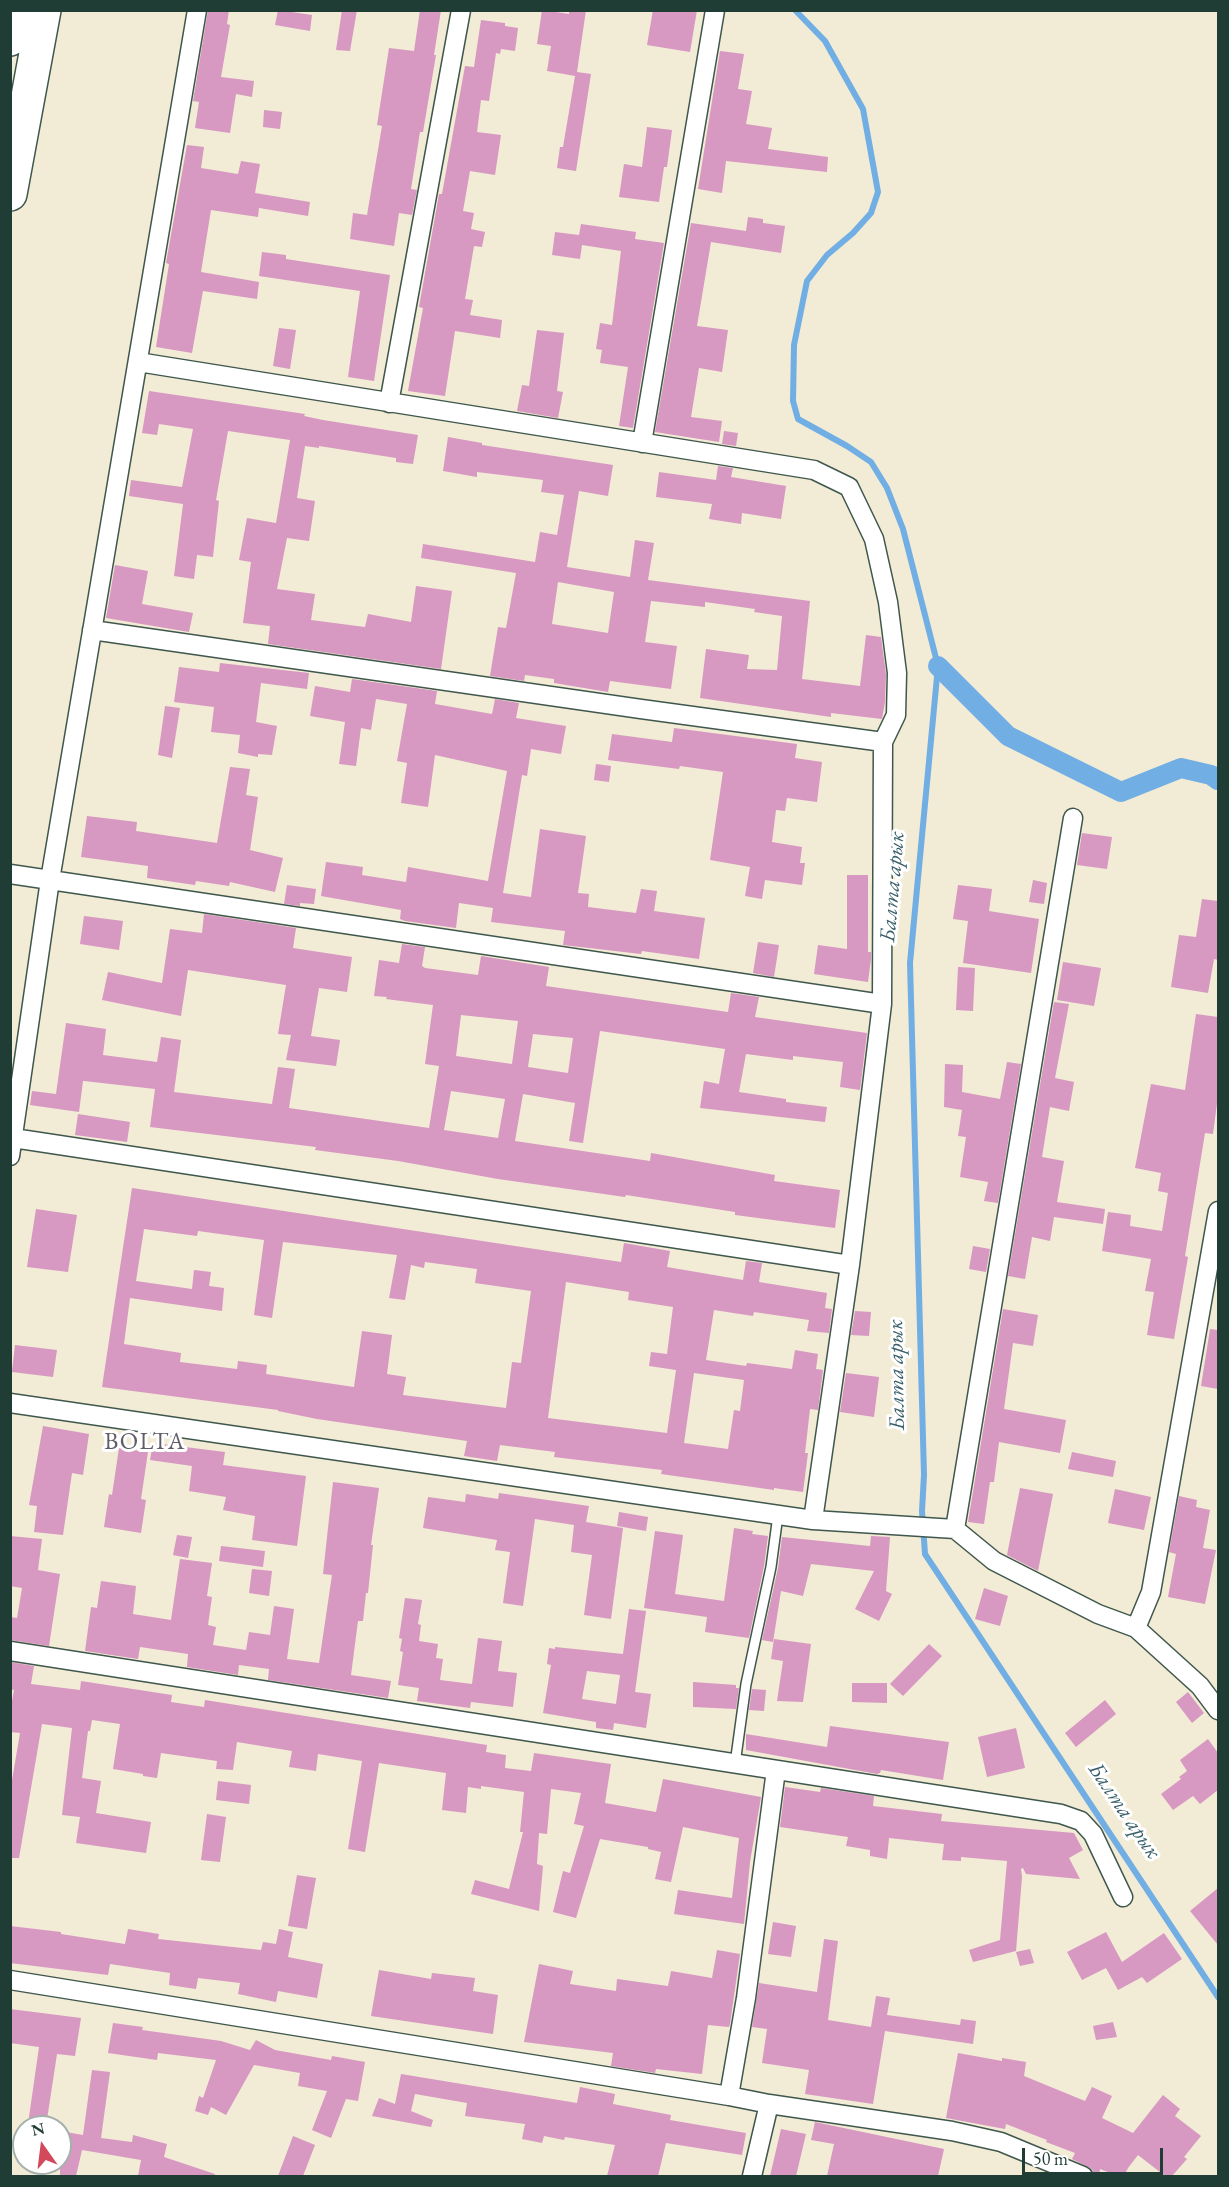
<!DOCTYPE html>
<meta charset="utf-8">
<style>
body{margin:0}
#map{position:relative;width:1229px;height:2187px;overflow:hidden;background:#f2ebd5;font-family:"EB Garamond",serif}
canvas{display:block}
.frame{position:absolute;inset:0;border:12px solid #1f3d34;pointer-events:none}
.north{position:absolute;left:12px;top:2115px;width:60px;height:60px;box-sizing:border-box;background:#fff;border:2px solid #a5b1ae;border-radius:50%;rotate:346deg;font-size:16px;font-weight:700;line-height:24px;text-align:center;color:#1f3d34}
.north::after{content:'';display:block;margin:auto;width:21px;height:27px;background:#d1495b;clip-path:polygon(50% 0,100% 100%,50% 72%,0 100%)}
.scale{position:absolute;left:1022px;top:2148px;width:141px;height:27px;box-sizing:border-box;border:3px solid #1f3d34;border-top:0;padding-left:8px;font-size:18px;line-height:21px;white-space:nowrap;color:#1f3d34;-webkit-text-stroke:4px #fff;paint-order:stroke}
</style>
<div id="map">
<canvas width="1229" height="2187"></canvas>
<div class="frame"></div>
<div class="north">N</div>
<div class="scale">50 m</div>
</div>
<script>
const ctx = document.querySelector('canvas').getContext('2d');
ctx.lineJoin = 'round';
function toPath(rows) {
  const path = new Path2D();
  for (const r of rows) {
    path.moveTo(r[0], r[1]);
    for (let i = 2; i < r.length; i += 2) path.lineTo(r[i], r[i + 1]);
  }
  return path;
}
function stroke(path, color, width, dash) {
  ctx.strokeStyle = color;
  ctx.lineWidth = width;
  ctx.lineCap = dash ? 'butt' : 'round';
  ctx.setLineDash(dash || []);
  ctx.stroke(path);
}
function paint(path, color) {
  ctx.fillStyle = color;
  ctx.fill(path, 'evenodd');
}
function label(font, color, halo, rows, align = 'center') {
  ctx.font = font + ' "EB Garamond",serif';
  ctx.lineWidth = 6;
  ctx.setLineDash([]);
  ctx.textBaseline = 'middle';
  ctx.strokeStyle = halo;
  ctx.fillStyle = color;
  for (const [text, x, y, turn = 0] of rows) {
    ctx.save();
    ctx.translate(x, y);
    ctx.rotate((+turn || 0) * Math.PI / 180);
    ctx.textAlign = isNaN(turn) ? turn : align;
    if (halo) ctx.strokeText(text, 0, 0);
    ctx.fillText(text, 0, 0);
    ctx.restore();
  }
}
stroke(toPath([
 [795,10,825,41,863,109,878,192,871,213,853,233,827,255,807,281,794,345,793,401,798,419,847,446,871,462,887,488,903,529,938,666,910,963,924,1475,922,1511,925,1554,1218,1997]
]), '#71aee3', 6);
stroke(toPath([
 [938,666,1008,736,1121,792,1181,768,1211,775,1218,780]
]), '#71aee3', 20);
paint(toPath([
 [208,10,229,10,227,24,230,25,221,77,254,81,252,97,236,94,230,133,195,128,199,102,193,101],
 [278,10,312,15,310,31,275,25],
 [342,10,357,10,350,51,336,50],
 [420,10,441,10,434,55,436,55,423,132,420,132,411,189,417,190,412,215,399,213,394,246,350,239,353,213,367,215,382,126,377,125,389,48,414,51],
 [542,10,569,14,569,10,586,10,577,72,591,74,576,171,557,168,560,147,563,147,575,76,547,71,551,46,537,44],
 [653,10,697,10,690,52,647,45],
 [481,20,505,23,505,26,518,28,515,51,501,49,500,54,496,53,489,101,481,100,477,132,501,135,495,175,470,171,463,211,474,213,471,229,485,232,482,247,474,246,465,299,473,300,470,315,502,320,500,338,455,331,445,396,408,391,423,308,419,307,439,194,442,194,465,66,474,67],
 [720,51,744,54,738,89,752,91,746,124,772,128,768,149,828,157,827,172,726,161,722,193,698,189],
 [264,110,282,112,280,129,263,127],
 [647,127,672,130,667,167,664,167,659,202,619,197,624,164,642,167],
 [187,145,204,147,201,168,238,174,241,161,260,164,255,193,310,202,308,216,259,208,258,217,211,210,201,272,259,282,257,299,203,291,192,353,156,347,169,264,166,263],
 [748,217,763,219,763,223,785,226,781,253,711,242,697,326,728,330,722,372,699,368,691,417,722,421,719,442,655,432,691,223,746,231],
 [581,224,636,232,635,239,664,243,633,428,619,426,628,367,600,363,602,350,596,349,600,323,612,325,621,251,582,245,580,259,552,255,555,232,579,235],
 [262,252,286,255,286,259,390,275,374,381,348,377,360,291,259,276],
 [279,328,296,330,290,369,273,366],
 [537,330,564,333,557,391,563,392,558,418,517,411,522,385,529,386],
 [149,391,305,414,304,416,323,420,418,435,413,464,396,462,396,458,319,446,319,448,305,446,297,498,315,501,309,541,287,538,277,589,315,594,311,620,365,627,368,614,411,622,416,586,452,591,441,669,268,644,270,626,243,623,251,562,239,560,247,518,276,523,290,440,228,431,216,500,219,501,213,557,197,555,194,579,174,576,183,504,129,496,131,480,182,487,193,429,159,424,157,435,142,433],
 [724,431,738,433,736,446,722,444],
 [448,437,482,443,482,445,613,465,608,496,579,491,567,567,630,577,635,540,654,543,648,580,810,601,802,679,860,686,866,635,881,637,886,674,885,702,882,719,831,713,831,717,700,698,706,649,749,655,747,669,777,670,782,616,754,612,755,609,705,602,705,607,651,601,645,642,677,646,671,689,610,681,608,692,554,683,554,679,525,675,524,681,490,676,498,627,506,628,516,573,421,558,423,544,535,562,540,532,557,535,564,495,541,492,543,480,477,472,477,477,443,471],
 [558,582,614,592,608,633,552,624],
 [718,466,733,468,731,477,786,486,781,519,742,513,741,524,709,519,712,504,656,497,659,472,716,480],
 [115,565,148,571,142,604,193,613,189,632,106,618],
 [220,663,309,673,307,689,261,683,256,722,277,726,272,755,258,754,258,757,238,753,240,735,211,732,214,707,174,702,179,667,219,672],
 [352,679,437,691,435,704,492,714,495,699,519,703,516,718,566,726,561,754,531,749,527,776,522,775,503,893,531,897,540,829,586,836,578,893,589,894,588,907,636,913,641,889,657,891,654,911,705,918,699,959,642,951,641,954,563,945,565,931,491,922,493,908,459,903,456,928,405,921,400,919,401,910,321,896,326,862,363,867,362,875,406,882,408,867,488,881,507,771,435,755,428,807,401,803,407,763,397,761,407,704,376,699,371,730,361,728,356,766,339,764,345,722,310,716,315,686,350,692],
 [165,706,180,708,172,758,158,755],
 [674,728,797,744,795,758,822,762,817,802,787,798,785,811,776,810,772,842,802,847,800,863,805,863,802,885,765,880,762,899,745,896,750,867,710,860,723,772,680,766,679,769,608,760,612,734,672,742],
 [596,764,611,766,609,782,594,780],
 [230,767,250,769,246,795,258,797,250,850,283,858,275,892,230,882,229,886,196,881,195,885,147,878,148,866,81,857,87,816,137,822,136,831,217,843],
 [1082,833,1112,837,1107,869,1077,865],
 [847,875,868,875,868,952,871,952,871,959,868,982,814,974,818,945,847,949],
 [1033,880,1047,883,1044,904,1029,902],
 [287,885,316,889,314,904,300,903,300,906,284,904],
 [958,885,992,889,989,911,1039,919,1031,973,963,963,968,921,953,919],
 [1202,899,1218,901,1218,960,1214,959,1208,993,1171,987,1179,935,1196,937],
 [204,914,296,928,293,948,352,957,347,992,319,988,311,1036,340,1040,336,1066,286,1060,291,1035,278,1034,286,985,188,970,181,1016,102,1000,108,972,162,983,170,929,202,933],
 [84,916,123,921,119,950,80,944],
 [758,942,779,945,774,977,753,973],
 [402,944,425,947,422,966,425,968,478,975,481,956,549,967,546,986,728,1012,731,993,759,997,755,1017,867,1033,860,1090,840,1087,843,1062,793,1056,793,1060,746,1054,739,1092,786,1099,786,1102,827,1107,825,1122,700,1108,704,1081,719,1084,725,1049,600,1031,583,1143,569,1141,575,1103,523,1094,515,1141,650,1161,651,1153,775,1175,774,1181,840,1190,835,1228,735,1215,735,1212,626,1195,625,1197,498,1179,398,1161,315,1150,316,1147,150,1127,155,1089,84,1081,83,1081,79,1112,30,1105,32,1091,56,1094,66,1023,106,1029,103,1055,157,1062,161,1037,181,1040,174,1092,272,1104,278,1067,295,1069,289,1108,429,1128,439,1066,425,1064,433,1005,386,999,387,997,374,996,379,960,399,963],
 [461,1015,518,1021,512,1064,456,1056],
 [533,1034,573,1038,568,1073,528,1067],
 [451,1091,505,1099,498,1138,444,1130],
 [1063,962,1101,968,1094,1006,1057,1000],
 [958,967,975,968,973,1011,956,1010],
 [1054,1002,1069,1004,1055,1078,1074,1082,1069,1111,1050,1107,1042,1157,1064,1161,1057,1202,1105,1209,1103,1224,1054,1217,1050,1241,1032,1237,1025,1279,1008,1276],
 [1196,1014,1218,1017,1218,1096,1213,1134,1205,1133,1185,1256,1188,1257,1174,1339,1147,1335,1154,1292,1145,1291,1151,1259,1102,1251,1108,1212,1131,1215,1130,1226,1162,1231,1168,1193,1158,1191,1161,1173,1135,1168,1151,1084,1185,1090],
 [1007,1062,1021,1064,998,1203,984,1201,988,1182,960,1177,966,1137,958,1136,962,1110,944,1107,945,1064,963,1065,962,1092,1000,1099],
 [78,1114,130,1122,127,1142,75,1135],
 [132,1188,621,1262,624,1243,670,1251,667,1267,743,1280,746,1261,762,1263,759,1282,827,1293,825,1308,832,1309,829,1333,807,1331,809,1320,754,1312,753,1316,714,1310,706,1360,746,1366,747,1363,792,1369,795,1350,818,1354,816,1369,823,1370,818,1410,810,1409,805,1453,808,1453,803,1492,774,1488,774,1490,661,1474,662,1470,554,1457,555,1452,500,1445,497,1461,464,1456,467,1441,317,1419,278,1411,278,1410,102,1387],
 [144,1229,197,1236,198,1231,264,1240,254,1315,272,1318,283,1242,397,1255,389,1298,405,1300,411,1265,424,1268,425,1262,477,1269,475,1283,531,1291,521,1363,512,1362,506,1408,403,1395,406,1377,387,1374,392,1335,362,1331,354,1387,266,1374,267,1365,238,1361,237,1369,180,1362,181,1353,124,1344,130,1298,222,1311,224,1288,209,1286,211,1272,194,1270,192,1289,136,1281],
 [566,1282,629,1292,628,1300,673,1307,667,1354,651,1352,649,1366,676,1370,667,1433,548,1418],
 [694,1373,744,1380,740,1411,734,1410,728,1449,684,1443],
 [36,1209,77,1215,68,1272,27,1267],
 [973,1246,990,1249,986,1272,969,1269],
 [1003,1309,1038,1315,1033,1346,1013,1343,1004,1409,1066,1420,1060,1453,999,1442,994,1482,990,1482,984,1524,968,1522],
 [855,1311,871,1312,869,1336,851,1335],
 [1210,1329,1218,1330,1218,1389,1201,1386],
 [15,1345,57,1350,53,1377,12,1372],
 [846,1373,879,1377,874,1417,840,1412],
 [43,1426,89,1434,83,1475,72,1473,63,1535,34,1532,37,1506,29,1505],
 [153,1443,225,1452,223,1465,306,1476,297,1546,252,1540,255,1516,223,1510,226,1497,189,1491,192,1466,150,1460],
 [119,1448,148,1452,141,1499,146,1500,141,1533,104,1527,109,1494,112,1495],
 [1072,1452,1116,1461,1113,1477,1068,1469],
 [333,1482,379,1488,371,1545,373,1545,368,1593,366,1593,363,1621,358,1621,351,1675,391,1681,388,1698,268,1680,269,1669,239,1665,238,1675,187,1667,188,1654,140,1647,138,1659,85,1651,91,1607,97,1608,101,1581,136,1586,133,1614,171,1620,180,1559,212,1563,207,1596,212,1597,208,1625,216,1627,213,1645,246,1650,249,1632,270,1635,274,1606,294,1609,287,1659,319,1663,332,1575,323,1574],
 [1020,1488,1053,1494,1038,1571,1007,1555],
 [1115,1489,1151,1497,1144,1530,1108,1523],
 [499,1493,589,1506,586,1522,623,1528,611,1619,584,1615,592,1555,571,1552,574,1525,535,1519,523,1606,503,1603,510,1552,495,1550,497,1540,423,1528,428,1497,465,1502,466,1494,498,1499],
 [1179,1496,1197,1500,1196,1507,1210,1510,1203,1548,1216,1550,1205,1604,1168,1597,1176,1554,1169,1552],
 [619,1512,648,1517,646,1531,617,1526],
 [734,1528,753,1531,752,1534,768,1536,764,1566,749,1638,705,1632,707,1617,644,1608,655,1531,683,1535,675,1594,724,1601],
 [177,1535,192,1537,188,1558,173,1555],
 [10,1536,42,1539,38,1570,60,1574,49,1646,10,1640,10,1617,17,1618,22,1588,10,1586],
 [871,1536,890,1537,886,1591,892,1594,879,1621,855,1609,874,1571,811,1564,803,1596,781,1591,773,1642,762,1640,778,1568,782,1537,870,1546],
 [221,1546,265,1551,263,1567,219,1561],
 [252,1569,272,1571,269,1596,249,1593],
 [984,1588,1008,1596,1000,1626,975,1619],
 [405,1598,422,1600,418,1624,421,1625,419,1641,438,1644,436,1658,443,1659,440,1680,472,1684,478,1638,502,1641,498,1671,517,1673,513,1707,471,1702,470,1708,417,1701,419,1688,398,1685,403,1652,400,1651,402,1639,399,1638],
 [629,1609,646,1611,635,1692,651,1694,646,1728,614,1723,613,1730,596,1728,596,1722,543,1713,551,1665,547,1664,549,1648,555,1649,555,1647,623,1654],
 [587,1671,620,1675,616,1704,582,1699],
 [774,1639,811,1644,803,1702,777,1701,783,1661,771,1659],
 [929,1644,942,1656,903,1696,890,1684],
 [10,1662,34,1666,31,1684,80,1690,81,1681,172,1695,171,1702,204,1707,205,1700,487,1745,486,1752,506,1755,505,1768,531,1771,534,1753,611,1764,605,1803,656,1812,663,1779,761,1797,750,1862,744,1924,674,1914,678,1890,732,1898,739,1838,683,1827,671,1882,655,1879,661,1852,648,1849,648,1847,600,1839,576,1918,553,1912,563,1871,570,1873,584,1826,574,1824,581,1793,551,1789,547,1834,539,1833,537,1864,543,1866,539,1911,471,1894,475,1880,509,1889,523,1832,520,1832,524,1792,481,1786,481,1789,468,1787,466,1813,442,1810,446,1773,379,1763,365,1852,348,1849,362,1761,318,1754,316,1771,289,1767,292,1751,237,1742,233,1770,216,1769,217,1761,161,1753,157,1778,143,1776,143,1774,113,1769,120,1724,92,1720,90,1731,88,1731,82,1778,101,1781,96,1813,151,1822,146,1853,76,1843,80,1817,62,1815,72,1728,42,1724,19,1858,10,1858,10,1792,20,1733,10,1732,10,1712,14,1690,10,1689],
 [693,1682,736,1685,736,1688,739,1688,736,1709,693,1707],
 [852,1683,887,1683,887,1703,852,1702],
 [752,1689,766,1690,764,1711,749,1710],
 [1188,1692,1204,1713,1192,1723,1176,1702],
 [1105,1700,1116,1714,1076,1747,1065,1733],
 [830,1726,949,1742,943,1780,881,1770,880,1773,877,1774,746,1750,746,1734,827,1747],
 [1016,1728,1025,1768,987,1777,978,1737],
 [1208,1739,1218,1753,1218,1790,1200,1804,1193,1796,1173,1810,1161,1794,1181,1779,1179,1777,1187,1771,1180,1760],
 [218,1781,251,1785,249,1804,216,1800],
 [785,1787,820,1792,821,1788,874,1796,873,1806,942,1814,941,1821,1074,1833,1083,1850,1069,1858,1080,1879,1026,1874,1023,1868,1021,1869,1022,1877,1016,1951,973,1962,969,1950,1000,1940,1007,1861,961,1857,961,1861,942,1860,944,1844,889,1838,887,1859,870,1856,870,1850,846,1846,848,1837,780,1827],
 [207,1814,226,1817,220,1862,201,1860],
 [297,1875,316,1878,307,1929,288,1926],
 [1218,1888,1218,1945,1190,1911],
 [773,1922,796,1926,791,1957,768,1954],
 [10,1926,61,1932,61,1934,125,1944,128,1929,159,1934,158,1939,261,1950,263,1942,276,1944,279,1929,293,1932,288,1957,323,1964,317,1998,278,1991,276,2002,238,1994,240,1983,198,1978,196,1989,169,1985,170,1973,110,1964,108,1975,10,1963],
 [1106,1932,1122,1962,1164,1933,1182,1959,1147,1983,1142,1977,1118,1990,1106,1968,1082,1980,1067,1952],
 [824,1939,838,1941,828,2020,871,2027,876,1996,890,1998,887,2015,960,2025,961,2019,976,2021,973,2044,885,2031,873,2104,805,2094,809,2070,762,2063,767,2029,752,2027,759,1983,817,1992],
 [1030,1949,1034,1963,1020,1966,1016,1952],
 [717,1950,740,1954,730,2024,729,2027,708,2025,702,2074,656,2069,655,2073,611,2066,613,2053,524,2042,539,1964,573,1971,570,1984,616,1991,617,1979,668,1986,671,1971,712,1978],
 [379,1970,431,1979,432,1973,475,1978,473,1991,498,1995,493,2034,371,2016],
 [10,2009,81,2018,75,2056,57,2054,46,2126,28,2124,39,2047,10,2043],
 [1113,2022,1117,2037,1096,2040,1093,2026],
 [113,2023,143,2027,142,2030,221,2041,250,2050,256,2040,275,2050,331,2060,332,2056,365,2062,358,2101,346,2099,331,2138,312,2130,327,2091,298,2086,300,2073,254,2065,226,2115,211,2107,208,2115,195,2111,199,2096,203,2098,216,2060,158,2053,157,2060,108,2053],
 [958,2053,1002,2061,1002,2058,1026,2062,1024,2076,1085,2101,1092,2087,1112,2096,1102,2118,1133,2133,1163,2095,1180,2109,1175,2116,1201,2136,1184,2157,1187,2159,1172,2176,1165,2176,1138,2155,1128,2168,1124,2176,1118,2176,1100,2169,1099,2176,1094,2176,1092,2169,1072,2159,1075,2153,1046,2142,1047,2140,1006,2124,1005,2129,946,2118],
 [92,2070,110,2072,101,2138,132,2142,133,2135,167,2144,164,2157,215,2174,214,2176,138,2176,141,2160,82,2150,76,2176,60,2176,60,2131,83,2135],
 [401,2074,577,2103,580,2087,615,2094,613,2104,671,2115,670,2120,746,2133,742,2155,666,2143,658,2176,607,2176,615,2145,565,2137,564,2140,544,2136,542,2143,522,2139,525,2124,465,2116,467,2103,415,2094,411,2111,433,2120,431,2127,372,2116,379,2098,395,2104],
 [815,2122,944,2149,938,2176,827,2176,834,2144,811,2140],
 [781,2129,806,2134,796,2176,770,2176],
 [293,2136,315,2145,303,2176,278,2176]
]), '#d798c2');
const lane = toPath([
 [735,1764,746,1684,771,1567,778,1515]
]);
const street = toPath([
 [138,362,814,470,849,487,874,539,888,602,897,673,896,715,883,742,882,1004,850,1265,813,1520],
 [389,403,461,10],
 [642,443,715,10],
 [92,630,641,709,883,742],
 [10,874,882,1004],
 [13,1138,850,1265],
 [10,1156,50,880,197,10],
 [10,1403,813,1520,955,1529,994,1561,1098,1614,1136,1628,1200,1686,1218,1710],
 [955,1529,1073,818],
 [1136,1628,1151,1592,1218,1211],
 [10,1651,1061,1814,1081,1821,1093,1834,1123,1897],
 [10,1980,729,2096,769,2104,952,2131,1001,2142,1083,2176],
 [729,2096,746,1998,776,1770],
 [752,2176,769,2104]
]);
const highway = toPath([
 [10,39,16,10],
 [10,194,44,10]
]);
stroke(lane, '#3f574c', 12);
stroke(street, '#3f574c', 21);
stroke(highway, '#3f574c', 36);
stroke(lane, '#fff', 9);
stroke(street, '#fff', 18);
stroke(highway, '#fff', 33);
label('italic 22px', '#385f69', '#fff', [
 ["Балта арык",893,887,-85],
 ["Балта арык",897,1375,-91],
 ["Балта арык",1124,1811,56]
]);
ctx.letterSpacing = '1.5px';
label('24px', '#5f5d66', '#fff', [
 ["BOLTA",145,1442]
]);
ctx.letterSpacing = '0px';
</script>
